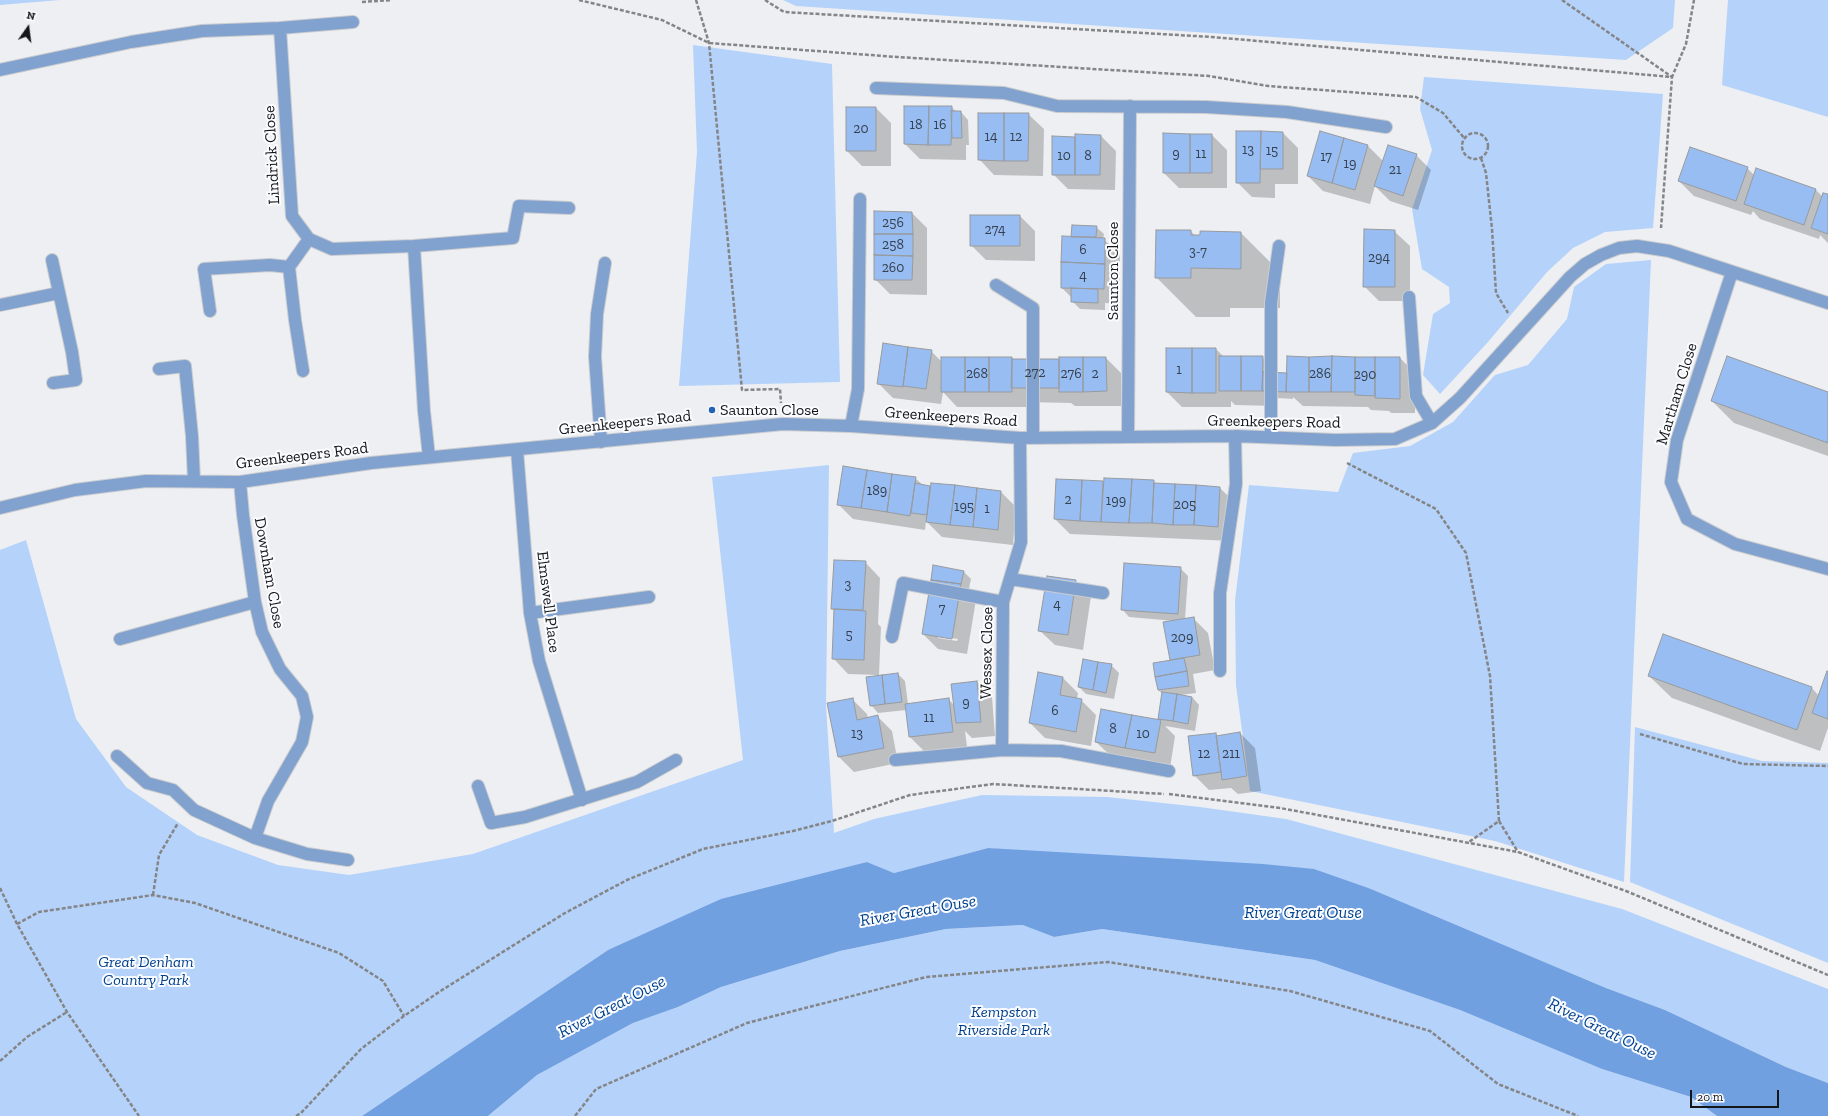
<!DOCTYPE html>
<style>
body{margin:0}
#map{position:relative;width:1828px;height:1116px;overflow:hidden;background:#edeff2;font-family:"Zilla Slab",serif}
canvas{display:block}
.north{position:absolute;left:8px;top:8px;width:40px;height:40px;-webkit-text-stroke:3px #fbfcff;paint-order:stroke;rotate:14deg;font-size:11px;font-weight:700;line-height:16px;text-align:center;color:#151617}
.north::after{content:'';display:block;margin:auto;width:14px;height:18px;background:#151617;clip-path:polygon(50% 0,100% 100%,50% 72%,0 100%)}
.scale{position:absolute;left:1690px;top:1090px;width:89px;height:18px;box-sizing:border-box;border:2px solid #151617;border-top:0;padding-left:5px;font-size:12px;line-height:14px;white-space:nowrap;color:#151617;-webkit-text-stroke:3px #fbfcff;paint-order:stroke}
</style>
<div id="map">
<canvas width="1828" height="1116"></canvas>
<div class="north">N</div>
<div class="scale">20 m</div>
</div>
<script>
const ctx = document.querySelector('canvas').getContext('2d');
ctx.lineJoin = 'round';
function paint(path, color) {
  ctx.fillStyle = color;
  ctx.fill(path, 'evenodd');
}
function toPath(rows) {
  const path = new Path2D();
  for (const r of rows) {
    if (r.length === 3) {
      path.moveTo(r[0] + r[2], r[1]);
      path.arc(r[0], r[1], r[2], 0, 2 * Math.PI);
      continue;
    }
    path.moveTo(r[0], r[1]);
    for (let i = 2; i < r.length; i += 2) path.lineTo(r[i], r[i + 1]);
  }
  return path;
}
function stroke(path, color, width, dash) {
  ctx.strokeStyle = color;
  ctx.lineWidth = width;
  ctx.lineCap = dash ? 'butt' : 'round';
  ctx.setLineDash(dash || []);
  ctx.stroke(path);
}
function label(font, color, halo, rows, align = 'center') {
  ctx.font = font + ' "Zilla Slab",serif';
  ctx.lineWidth = 4;
  ctx.setLineDash([]);
  ctx.textBaseline = 'middle';
  ctx.strokeStyle = halo;
  ctx.fillStyle = color;
  for (const [text, x, y, turn = 0] of rows) {
    ctx.save();
    ctx.translate(x, y);
    ctx.rotate((+turn || 0) * Math.PI / 180);
    ctx.textAlign = isNaN(turn) ? turn : align;
    if (halo) ctx.strokeText(text, 0, 0);
    ctx.fillText(text, 0, 0);
    ctx.restore();
  }
}
paint(toPath([
 [0,0,60,0,0,5],
 [783,0,1675,0,1673,28,1626,60,796,6],
 [1728,0,1828,0,1828,117,1722,85],
 [693,45,832,64,840,382,679,386,697,152],
 [1424,77,1663,94,1653,228,1605,232,1573,248,1547,272,1488,342,1440,394,1423,375,1433,314,1450,303,1449,287,1422,269,1412,209,1432,150,1420,109],
 [1651,260,1624,882,1495,841,1250,791,1236,685,1235,601,1249,485,1338,492,1353,453,1410,446,1453,422,1495,375,1528,365,1567,319,1574,287,1606,264],
 [829,465,826,706,834,833,874,819,982,795,1107,797,1200,807,1286,819,1622,909,1828,989,1828,1083,1786,1067,1665,1010,1606,988,1371,889,988,848,894,873,867,862,608,950,362,1116,0,1116,0,550,26,540,76,719,126,787,197,835,278,865,349,875,473,854,743,760,712,477],
 [1635,727,1762,761,1828,763,1828,963,1630,882],
 [1024,925,1054,937,1102,929,1315,960,1460,1010,1602,1069,1691,1097,1717,1116,488,1116,537,1075,633,1023,678,1007,721,987,840,951,946,929]
]), '#b5d2fa');
paint(toPath([
 [988,848,1263,864,1314,869,1371,889,1606,988,1665,1010,1786,1067,1828,1083,1828,1116,1717,1116,1691,1097,1602,1069,1460,1010,1315,960,1102,929,1054,937,1023,925,946,929,840,951,721,987,678,1007,633,1023,537,1075,488,1116,362,1116,608,950,721,899,867,862,894,873]
]), '#71a0e1');
paint(toPath([
 [905,107,951,107,957,112,961,112,968,120,969,145,966,145,966,160,920,159,905,144],
 [876,108,891,123,891,166,862,166,847,151],
 [1028,114,1044,129,1043,176,994,175,979,159],
 [1283,133,1298,148,1298,184,1275,184,1275,198,1252,197,1237,182],
 [1212,135,1227,150,1227,188,1179,188,1164,173],
 [1101,136,1116,151,1115,190,1068,189,1053,174,1076,138],
 [1368,146,1383,161,1416,155,1431,170,1418,210,1390,201,1375,186,1370,204,1323,191,1308,176],
 [1747,168,1755,176,1816,190,1823,197,1828,195,1828,243,1820,235,1819,239,1760,219,1753,211,1751,215,1694,196,1679,181],
 [875,212,912,213,927,228,927,295,890,294,875,279],
 [1020,216,1035,231,1035,261,986,260,971,245],
 [1096,227,1104,234,1103,239,1120,254,1119,304,1105,303,1105,310,1080,309,1072,301,1072,298,1062,288,1072,238],
 [1191,231,1195,236,1240,232,1280,272,1280,308,1230,308,1230,317,1196,317,1156,277],
 [1394,231,1410,246,1410,301,1379,301,1364,286],
 [1216,349,1224,357,1262,357,1277,374,1288,374,1400,358,1415,373,1415,413,1391,413,1389,411,1371,410,1368,407,1303,406,1293,397,1293,399,1277,398,1277,406,1235,405,1231,401,1231,407,1182,407,1167,392],
 [931,351,942,362,1106,358,1121,373,1121,406,1075,406,1071,403,1026,402,1026,407,957,407,943,392,941,404,893,398,878,383],
 [1828,393,1828,456,1734,423,1712,401],
 [915,478,923,485,931,488,932,484,1001,492,1016,507,1013,545,942,537,926,521,925,530,853,519,838,504],
 [1057,480,1104,482,1153,481,1157,485,1220,488,1235,503,1233,541,1070,534,1055,519],
 [865,562,880,578,878,624,881,627,879,675,848,674,833,658,835,611,832,608],
 [1180,568,1188,576,1185,619,1193,618,1208,633,1215,670,1193,674,1196,693,1180,695,1192,697,1199,705,1195,731,1165,726,1175,736,1170,768,1112,757,1096,742,1102,710,1162,722,1159,719,1163,694,1158,690,1154,664,1171,661,1164,623,1175,621,1129,617,1122,609],
 [963,571,971,579,968,593,976,600,967,654,938,649,923,634],
 [938,636,958,639,957,641,938,638],
 [1048,577,1076,581,1091,596,1083,650,1055,645,1039,630],
 [1664,636,1812,688,1819,696,1828,673,1828,728,1820,751,1672,698,1649,676],
 [1111,665,1119,673,1114,699,1086,694,1079,687],
 [1039,673,1063,678,1078,693,1077,699,1081,700,1096,715,1091,746,1045,738,1030,723],
 [898,674,905,681,908,704,948,699,955,706,977,682,992,697,995,736,972,738,965,731,967,747,925,752,910,737,906,710,878,713,871,705],
 [852,699,867,714,868,718,877,716,892,731,898,763,854,772,838,756],
 [1240,733,1255,748,1261,791,1238,794,1231,788,1209,790,1194,775,1215,734,1218,736]
]), '#0003');
const building = toPath([
 [904,106,929,106,928,145,904,144,904,106],
 [929,106,952,106,951,145,928,145,929,106],
 [846,107,876,107,876,151,846,151,846,107],
 [951,111,961,111,962,138,952,138,951,111],
 [978,113,1004,113,1004,161,978,160,978,113],
 [1004,113,1029,113,1028,161,1004,161,1004,113],
 [1236,131,1261,131,1260,183,1236,183,1236,131],
 [1261,131,1283,132,1283,169,1260,169,1261,131],
 [1320,131,1344,138,1332,183,1307,176,1320,131],
 [1163,133,1190,134,1190,173,1163,173,1163,133],
 [1075,134,1101,135,1100,175,1075,175,1075,134],
 [1190,134,1212,134,1212,173,1190,173,1190,134],
 [1052,136,1075,137,1075,175,1052,175,1052,136],
 [1344,138,1368,145,1355,190,1332,183,1344,138],
 [1388,145,1417,154,1403,196,1374,186,1388,145],
 [1690,147,1748,167,1736,201,1678,181,1690,147],
 [1756,168,1816,189,1804,225,1744,204,1756,168],
 [1823,193,1828,194,1828,234,1811,228,1823,193],
 [874,211,912,212,913,234,874,234,874,211],
 [970,215,1020,215,1020,246,970,246,970,215],
 [1072,225,1097,226,1096,237,1071,237,1072,225],
 [1364,229,1395,230,1395,287,1363,287,1364,229],
 [1156,230,1191,230,1191,235,1200,235,1200,231,1241,232,1241,269,1191,268,1191,278,1155,278,1156,230],
 [874,234,913,234,913,256,874,255,874,234],
 [1062,236,1105,238,1105,264,1061,262,1062,236],
 [874,255,913,256,912,280,874,280,874,255],
 [1061,262,1105,264,1104,289,1061,288,1061,262],
 [1071,288,1098,289,1098,303,1071,302,1071,288],
 [883,343,908,347,903,387,877,384,883,343],
 [908,347,932,350,926,389,903,386,908,347],
 [1166,348,1192,348,1192,393,1166,392,1166,348],
 [1192,348,1216,348,1216,393,1192,393,1192,348],
 [1219,356,1241,356,1241,391,1219,391,1219,356],
 [1241,356,1263,356,1262,391,1241,391,1241,356],
 [1287,356,1309,357,1309,392,1286,392,1287,356],
 [1332,356,1355,357,1355,392,1331,392,1332,356],
 [1332,356,1331,392,1309,392,1309,357,1332,356],
 [1727,356,1828,392,1828,443,1711,401,1727,356],
 [941,357,965,357,965,392,941,392,941,357],
 [965,357,989,357,989,392,965,392,965,357],
 [989,357,1012,357,1012,392,989,392,989,357],
 [1059,357,1083,357,1083,392,1059,392,1059,357],
 [1083,357,1106,357,1107,391,1083,392,1083,357],
 [1355,357,1375,357,1375,396,1355,395,1355,357],
 [1375,357,1400,357,1400,399,1375,398,1375,357],
 [1012,359,1059,359,1059,388,1011,388,1012,359],
 [1263,372,1287,373,1286,392,1262,391,1263,372],
 [843,466,867,470,861,508,837,505,843,466],
 [867,470,892,474,887,512,861,508,867,470],
 [892,474,916,477,910,516,887,512,892,474],
 [1104,478,1132,479,1129,523,1101,522,1104,478],
 [1056,479,1082,480,1080,521,1054,519,1056,479],
 [1132,479,1154,480,1152,523,1129,523,1132,479],
 [1082,480,1103,481,1101,522,1080,521,1082,480],
 [915,483,930,486,927,515,911,513,915,483],
 [931,483,955,485,950,525,926,522,931,483],
 [1154,483,1175,484,1173,525,1152,523,1154,483],
 [1175,484,1196,485,1194,525,1173,525,1175,484],
 [955,485,977,488,973,527,950,525,955,485],
 [1196,485,1220,487,1218,527,1194,525,1196,485],
 [977,488,1001,491,998,530,973,527,977,488],
 [834,560,866,561,863,610,831,609,834,560],
 [1124,563,1181,567,1178,614,1121,610,1124,563],
 [933,565,964,571,961,584,931,580,933,565],
 [1047,576,1076,580,1068,635,1038,631,1047,576],
 [931,580,961,584,952,639,922,634,931,580],
 [834,609,866,611,864,660,832,659,834,609],
 [1194,617,1200,655,1170,660,1163,622,1194,617],
 [1663,634,1812,687,1797,730,1648,676,1663,634],
 [1184,658,1187,671,1155,677,1153,663,1184,658],
 [1083,659,1098,662,1093,690,1078,687,1083,659],
 [1098,662,1112,664,1106,693,1093,690,1098,662],
 [1187,671,1189,686,1158,690,1155,677,1187,671],
 [1827,671,1828,672,1828,719,1812,713,1827,671],
 [1038,672,1063,677,1060,695,1082,699,1076,732,1029,723,1038,672],
 [898,673,902,702,885,704,882,675,898,673],
 [882,675,885,704,870,706,866,677,882,675],
 [977,681,981,722,956,723,951,684,977,681],
 [1162,692,1177,694,1173,721,1158,719,1162,692],
 [1177,694,1192,697,1188,724,1173,721,1177,694],
 [853,698,857,720,878,715,884,748,838,757,827,703,853,698],
 [949,698,953,732,909,737,905,704,949,698],
 [1101,709,1132,715,1125,748,1095,742,1101,709],
 [1132,715,1161,720,1155,753,1125,748,1132,715],
 [1240,732,1247,776,1222,780,1216,736,1240,732],
 [1216,733,1221,772,1193,776,1188,736,1216,733]
]);
paint(building, '#97bdf3');
stroke(building, '#989a9d', 1);
const minor = toPath([
 [353,22,280,28,292,216,309,239,332,249,414,246,513,238,519,206,569,208],
 [0,70,131,42,202,31,280,28],
 [876,88,1004,93,1057,106,1206,107,1287,112,1386,127],
 [414,246,424,411,429,457],
 [52,260,72,352,76,380,53,383],
 [1732,272,1677,440,1671,482,1687,519,1735,544,1828,569],
 [996,285,1033,308,1033,438],
 [1409,297,1416,396,1432,423],
 [0,305,59,293],
 [210,311,204,269,270,265,289,267],
 [159,369,185,366,192,436,194,480],
 [303,371,295,320,289,267,309,239],
 [851,426,858,389,860,199],
 [1128,437,1130,106],
 [1271,437,1271,303,1279,246],
 [601,442,595,357,597,314,605,263],
 [517,450,530,613,539,661,582,800],
 [240,482,243,515,255,602,262,632,280,669,302,696,307,717,302,742,268,801,255,838],
 [0,508,75,490,146,481,240,482,371,463,783,424,851,426,1020,438,1235,436,1335,440,1395,439,1432,423,1460,398,1570,277,1585,264,1601,255,1619,248,1637,246,1669,251,1828,303],
 [1010,579,1103,593],
 [530,613,649,597],
 [892,637,903,583,1003,602],
 [120,639,255,602],
 [1220,671,1220,593,1236,484,1235,436],
 [1002,750,1003,602,1021,542,1020,438],
 [117,756,147,783,173,790,194,810,255,838,307,854,348,860],
 [895,760,1002,750,1061,751,1169,771],
 [478,786,491,823,525,817,637,782,676,760]
]);
stroke(minor, '#cacccf', 14);
stroke(toPath([
 [579,0,662,20,709,43,897,57,1209,76,1268,86,1416,97,1443,113,1465,139],
 [696,0,709,43,742,390,780,389,781,403],
 [765,0,784,12,1212,37,1672,77,1686,44,1694,0],
 [1562,0,1672,77,1661,228],
 [362,2,392,0],
 [1475,146,13],
 [1481,158,1486,173,1492,229,1496,293,1508,313],
 [1347,463,1436,509,1466,553,1490,676,1499,821,1469,842],
 [1640,734,1743,764,1828,766],
 [1169,794,1280,808,1518,852,1626,891,1828,975],
 [1499,821,1518,852],
 [0,888,17,924,67,1012,139,1116],
 [153,895,159,855,178,823],
 [17,924,39,912,153,895,195,903,339,953,383,981,404,1016],
 [0,1061,27,1037,67,1012],
 [296,1116,301,1113,361,1049,404,1016,439,992,565,913,627,880,703,849,793,831,832,821,910,795,993,784,1164,794],
 [575,1116,596,1089,747,1023,926,977,1108,962,1290,991,1430,1031,1498,1084,1578,1116]
]), '#848587', 2.5, [4, 2]);
stroke(minor, '#81a1ce', 12);
for (const [x, y, r, color] of [
 [712,410,4,"#2462b4"]
]) {
  const dot = new Path2D();
  dot.arc(x, y, r, 0, 2 * Math.PI);
  ctx.fillStyle = color;
  ctx.fill(dot);
  stroke(dot, '#fbfcff', 1.5);
}
label('14px', '#36404e', null, [
 ["18",916,125],
 ["16",940,125],
 ["20",861,129],
 ["14",991,137],
 ["12",1016,137],
 ["13",1248,150],
 ["15",1272,151],
 ["9",1176,154],
 ["11",1201,154],
 ["10",1064,156],
 ["8",1088,156],
 ["17",1326,157],
 ["19",1350,164],
 ["21",1395,170],
 ["256",893,223],
 ["274",995,230],
 ["258",893,245],
 ["6",1083,250],
 ["3-7",1198,252],
 ["294",1379,258],
 ["260",893,268],
 ["4",1083,276],
 ["1",1179,370],
 ["272",1035,373],
 ["268",977,374],
 ["276",1071,374],
 ["2",1095,374],
 ["286",1320,374],
 ["290",1365,375],
 ["189",877,491],
 ["2",1068,500],
 ["199",1116,501],
 ["205",1185,505],
 ["195",964,507],
 ["1",987,509],
 ["3",848,585],
 ["4",1057,605],
 ["7",942,609],
 ["5",849,635],
 ["209",1182,638],
 ["9",966,703],
 ["6",1055,711],
 ["11",929,718],
 ["8",1113,729],
 ["13",857,734],
 ["10",1143,734],
 ["12",1204,754],
 ["211",1231,754]
]);
label('16px', '#151617', '#fbfcff', [
 ["Lindrick Close",272,155,-93],
 ["Saunton Close",1113,271,-90],
 ["Martham Close",1677,394,-73],
 ["Greenkeepers Road",951,417,4],
 ["Greenkeepers Road",1274,422,1],
 ["Greenkeepers Road",625,423,-6],
 ["Greenkeepers Road",302,456,-7],
 ["Downham Close",269,573,80],
 ["Elmswell Place",548,602,83],
 ["Wessex Close",987,653,-89]
]);
label('16px', '#151617', '#fbfcff', [
 ["Saunton Close",720,410]
], 'left');
label('italic 16px', '#00408b', '#fbfcff', [
 ["Great Denham",146,962],
 ["Country Park",146,980],
 ["Kempston",1004,1012],
 ["Riverside Park",1004,1030]
]);
label('italic 17px', '#00418c', '#fbfcff', [
 ["River Great Ouse",918,911,-10],
 ["River Great Ouse",1303,913],
 ["River Great Ouse",612,1007,-27],
 ["River Great Ouse",1602,1029,26]
]);
</script>
